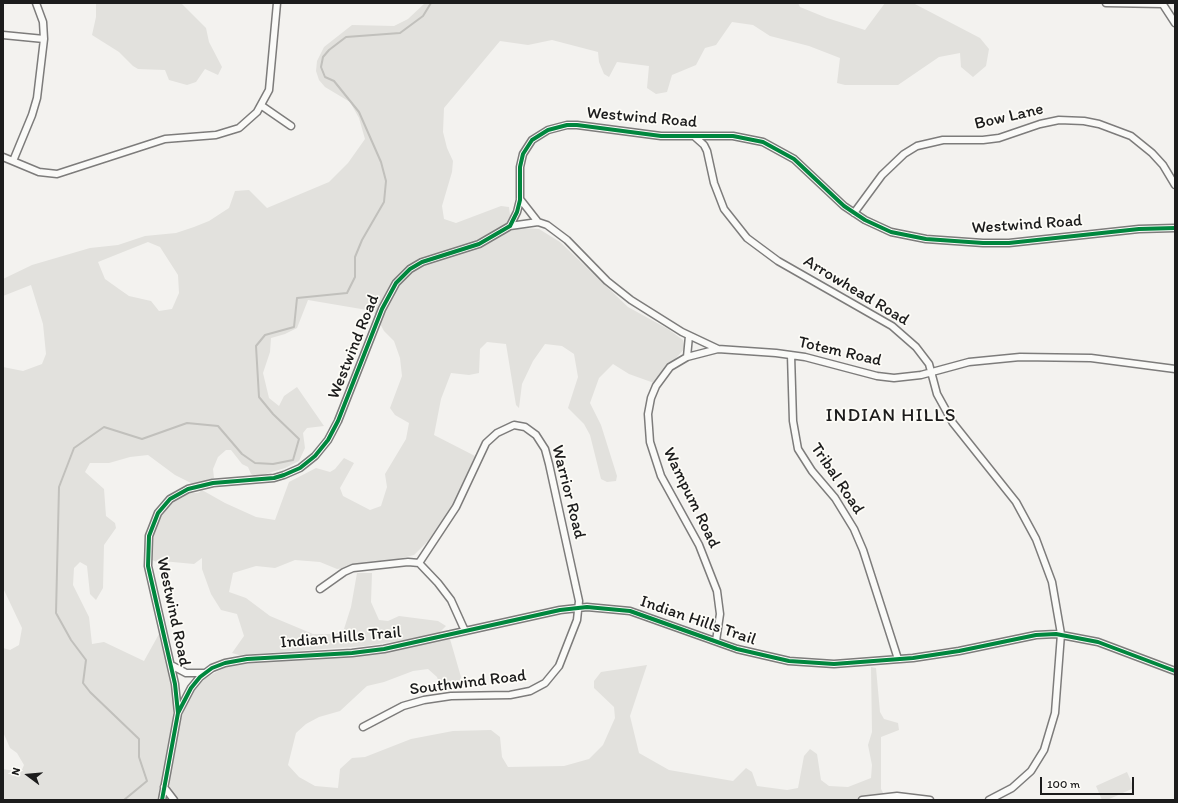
<!DOCTYPE html>
<style>
body{margin:0}
#map{position:relative;width:1178px;height:803px;overflow:hidden;background:#f3f2ef;font-family:Itim,sans-serif}
canvas{display:block}
.frame{position:absolute;inset:0;border:4px solid #1c1c1c;pointer-events:none}
.north{position:absolute;left:8px;top:755px;width:40px;height:40px;-webkit-text-stroke:3px #fdfcf7;paint-order:stroke;rotate:286deg;font-size:11px;font-weight:700;line-height:16px;text-align:center;color:#1c1c1c}
.north::after{content:'';display:block;margin:auto;width:14px;height:18px;background:#1c1c1c;clip-path:polygon(50% 0,100% 100%,50% 72%,0 100%)}
.scale{position:absolute;left:1040px;top:777px;width:94px;height:18px;box-sizing:border-box;border:2px solid #1c1c1c;border-top:0;padding-left:5px;font-size:12px;line-height:14px;white-space:nowrap;color:#1c1c1c;-webkit-text-stroke:3px #fdfcf7;paint-order:stroke}
</style>
<div id="map">
<canvas width="1178" height="803"></canvas>
<div class="frame"></div>
<div class="north">N</div>
<div class="scale">100 m</div>
</div>
<script>
const ctx = document.querySelector('canvas').getContext('2d');
ctx.lineJoin = 'round';
function paint(path, color) {
  ctx.fillStyle = color;
  ctx.fill(path, 'evenodd');
}
function toPath(rows) {
  const path = new Path2D();
  for (const r of rows) {
    path.moveTo(r[0], r[1]);
    for (let i = 2; i < r.length; i += 2) path.lineTo(r[i], r[i + 1]);
  }
  return path;
}
function stroke(path, color, width, dash) {
  ctx.strokeStyle = color;
  ctx.lineWidth = width;
  ctx.lineCap = dash ? 'butt' : 'round';
  ctx.setLineDash(dash || []);
  ctx.stroke(path);
}
function label(font, color, halo, rows, align = 'center') {
  ctx.font = font + ' Itim,sans-serif';
  ctx.lineWidth = 3.5;
  ctx.setLineDash([]);
  ctx.textBaseline = 'middle';
  ctx.strokeStyle = halo;
  ctx.fillStyle = color;
  for (const [text, x, y, turn = 0] of rows) {
    ctx.save();
    ctx.translate(x, y);
    ctx.rotate((+turn || 0) * Math.PI / 180);
    ctx.textAlign = isNaN(turn) ? turn : align;
    if (halo) ctx.strokeText(text, 0, 0);
    ctx.fillText(text, 0, 0);
    ctx.restore();
  }
}
paint(toPath([
 [96,3,181,3,206,28,209,42,222,67,218,75,205,69,196,82,187,85,169,80,165,70,138,69,133,66,119,52,92,35,96,17],
 [425,3,798,3,800,7,827,18,865,30,885,3,913,3,980,38,989,49,986,66,973,77,961,67,960,53,939,57,898,85,845,85,837,83,840,58,809,46,770,36,753,25,732,22,716,45,705,48,696,65,672,75,667,92,656,94,647,88,649,66,617,62,609,77,604,74,599,62,598,52,552,40,528,45,500,41,444,108,443,132,447,148,453,161,452,172,442,206,444,219,456,223,501,206,509,207,510,215,522,228,539,229,560,242,628,307,668,329,683,340,685,348,654,383,629,374,613,364,599,378,590,403,601,425,617,476,616,481,607,482,601,479,590,435,584,424,568,408,578,377,574,354,562,346,545,344,533,361,522,384,519,408,516,405,506,344,487,342,480,349,479,373,469,375,451,373,441,399,434,435,475,456,451,509,428,541,414,555,386,562,337,569,320,562,295,560,275,568,256,566,233,573,229,592,246,598,270,616,313,634,336,634,344,629,351,607,357,573,372,573,371,602,379,620,388,621,399,616,438,621,446,626,437,635,365,646,239,655,232,653,244,636,237,614,221,610,211,594,202,569,202,558,194,564,162,561,159,563,152,560,150,555,155,524,165,509,175,499,190,493,198,493,202,490,225,503,256,517,275,520,289,482,316,468,330,472,335,469,344,458,354,463,340,488,343,496,370,510,381,506,387,487,385,474,406,439,409,423,395,415,390,408,402,376,400,358,394,341,384,331,373,311,308,300,297,328,285,334,271,338,270,352,263,373,269,398,279,406,284,396,297,387,324,426,307,428,303,433,305,448,299,461,285,468,256,477,251,474,248,467,242,464,231,450,226,450,218,457,213,469,214,478,193,484,175,475,148,455,130,457,109,463,90,463,85,472,104,489,106,516,115,523,116,528,104,545,103,588,96,600,90,594,87,566,80,562,74,568,73,585,89,617,92,644,104,642,144,661,159,634,169,668,173,700,173,717,158,800,3,800,3,769,21,772,24,765,17,753,10,748,3,732,3,648,10,650,19,645,22,628,3,588,3,367,23,371,42,364,46,354,43,324,31,285,3,296,3,279,32,265,90,248,118,245,145,236,176,233,194,227,209,221,229,208,235,191,249,190,267,208,329,182,348,163,365,139,359,118,350,102,325,87,319,80,316,71,317,61,324,47,352,25,394,26,408,19],
 [148,242,160,247,178,275,179,293,172,309,159,311,151,301,129,296,119,289,105,279,98,262],
 [450,639,461,677,458,686,449,689,441,689,437,677,428,669,413,671,384,682,367,686,340,711,319,717,306,724,296,733,288,765,299,777,315,786,338,788,340,769,352,758,365,757,411,739,453,731,491,730,500,737,502,757,508,767,564,766,589,759,603,745,615,718,614,707,594,688,594,681,601,672,647,665,630,716,639,753,669,770,733,781,746,768,752,772,757,786,787,790,798,788,804,756,810,749,817,754,821,780,829,786,848,787,871,778,872,765,868,745,872,732,871,667,876,668,880,712,884,719,898,723,899,730,881,737,881,789,887,800,176,800,170,789,170,779,181,719,188,698,205,678,232,664,358,656],
 [1127,772,1134,788,1107,800,1102,800,1096,786]
]), '#e2e1dd');
stroke(toPath([
 [124,800,147,781,139,757,139,739,90,692,83,683,86,660,71,640,56,613,59,487,74,448,104,427,142,439,187,423,218,426,242,454,255,463,273,464,293,460,299,439,273,414,259,397,256,346,265,335,294,327,297,298,347,293,355,277,355,257,362,240,384,202,386,181,381,162,359,112,334,81,325,77,321,67,323,57,329,50,346,37,400,33,423,16,431,3]
]), '#c1c0bc', 2);
const minor = toPath([
 [1106,3,1163,4],
 [1162,3,1175,23],
 [3,35,44,39],
 [262,106,291,126],
 [695,137,704,145,707,151,714,183,724,209,747,238,778,261,892,326,916,347,929,364,937,394,953,423,1016,502,1036,539,1052,582,1061,634,1055,713,1044,750,1031,771,1012,788,989,800],
 [3,157,39,172,57,174,165,139,216,135,239,128,257,112,269,90,277,3],
 [13,161,32,115,37,98,44,39,43,22,36,3],
 [520,199,538,222],
 [854,213,882,175,904,154,917,146,943,140,983,140,999,138,1040,124,1059,120,1084,121,1099,124,1131,136,1152,153,1163,165,1175,185],
 [510,226,538,222,547,225,567,240,607,281,631,300,682,332,718,349,776,353,805,357,877,376,894,378,921,375,969,362,1020,357,1091,358,1175,369],
 [791,355,793,421,798,449,812,471,835,498,854,529,863,550,898,659],
 [687,357,689,336],
 [320,589,344,572,353,568,408,562,419,563,438,583,451,600,465,631],
 [716,641,720,614,717,591,699,545,661,476,650,442,648,414,651,398,656,386,670,367,687,357,718,349],
 [171,665,186,673,205,673],
 [178,713,175,684,148,566,149,536,158,513,170,499,188,489,213,483,274,478,284,475,300,468,315,456,328,440,338,421,382,309,396,283,410,269,422,262,479,244,510,226,517,212,520,200,520,167,523,154,532,140,548,130,567,125,577,125,661,136,733,136,763,142,794,159,844,206,865,220,891,232,926,239,983,243,1009,243,1139,229,1175,228],
 [363,727,403,706,424,700,451,696,510,695,530,691,545,683,559,666,577,620,579,601,549,464,545,449,536,435,525,427,514,425,497,433,486,443,456,507,419,563],
 [164,787,174,800],
 [162,800,178,713,191,688,200,677,212,668,225,663,247,659,352,653,384,649,560,610,587,607,630,611,737,649,789,661,834,664,913,658,959,651,1036,635,1056,634,1098,642,1175,671],
 [862,800,897,796,930,800]
]);
stroke(minor, '#7d7c7b', 9);
stroke(minor, '#fafaf8', 6);
stroke(toPath([
 [178,713,175,684,148,566,149,536,158,513,170,499,188,489,213,483,274,478,284,475,300,468,315,456,328,440,338,421,382,309,396,283,410,269,422,262,479,244,510,226,517,212,520,200,520,167,523,154,532,140,548,130,567,125,577,125,661,136,733,136,763,142,794,159,844,206,865,220,891,232,926,239,983,243,1009,243,1139,229,1175,228],
 [162,800,178,713,191,688,200,677,212,668,225,663,247,659,352,653,384,649,560,610,587,607,630,611,737,649,789,661,834,664,913,658,959,651,1036,635,1056,634,1098,642,1175,671]
]), '#00873e', 4);
label('17px', '#1c1c1c', '#fdfcf7', [
 ["Bow Lane",1009,117,-13],
 ["Westwind Road",642,118,5],
 ["Westwind Road",1027,225,-4],
 ["Arrowhead Road",856,291,31],
 ["Westwind Road",354,347,-68],
 ["Totem Road",840,352,13],
 ["Tribal Road",837,479,56],
 ["Warrior Road",568,492,76],
 ["Wampum Road",691,498,64],
 ["Westwind Road",173,612,78],
 ["Indian Hills Trail",698,621,19],
 ["Indian Hills Trail",341,638,-5],
 ["Southwind Road",468,683,-7]
]);
ctx.letterSpacing = '1px';
label('19px', '#1c1c1c', '#fdfcf7', [
 ["INDIAN HILLS",891,416]
]);
ctx.letterSpacing = '0px';
</script>
